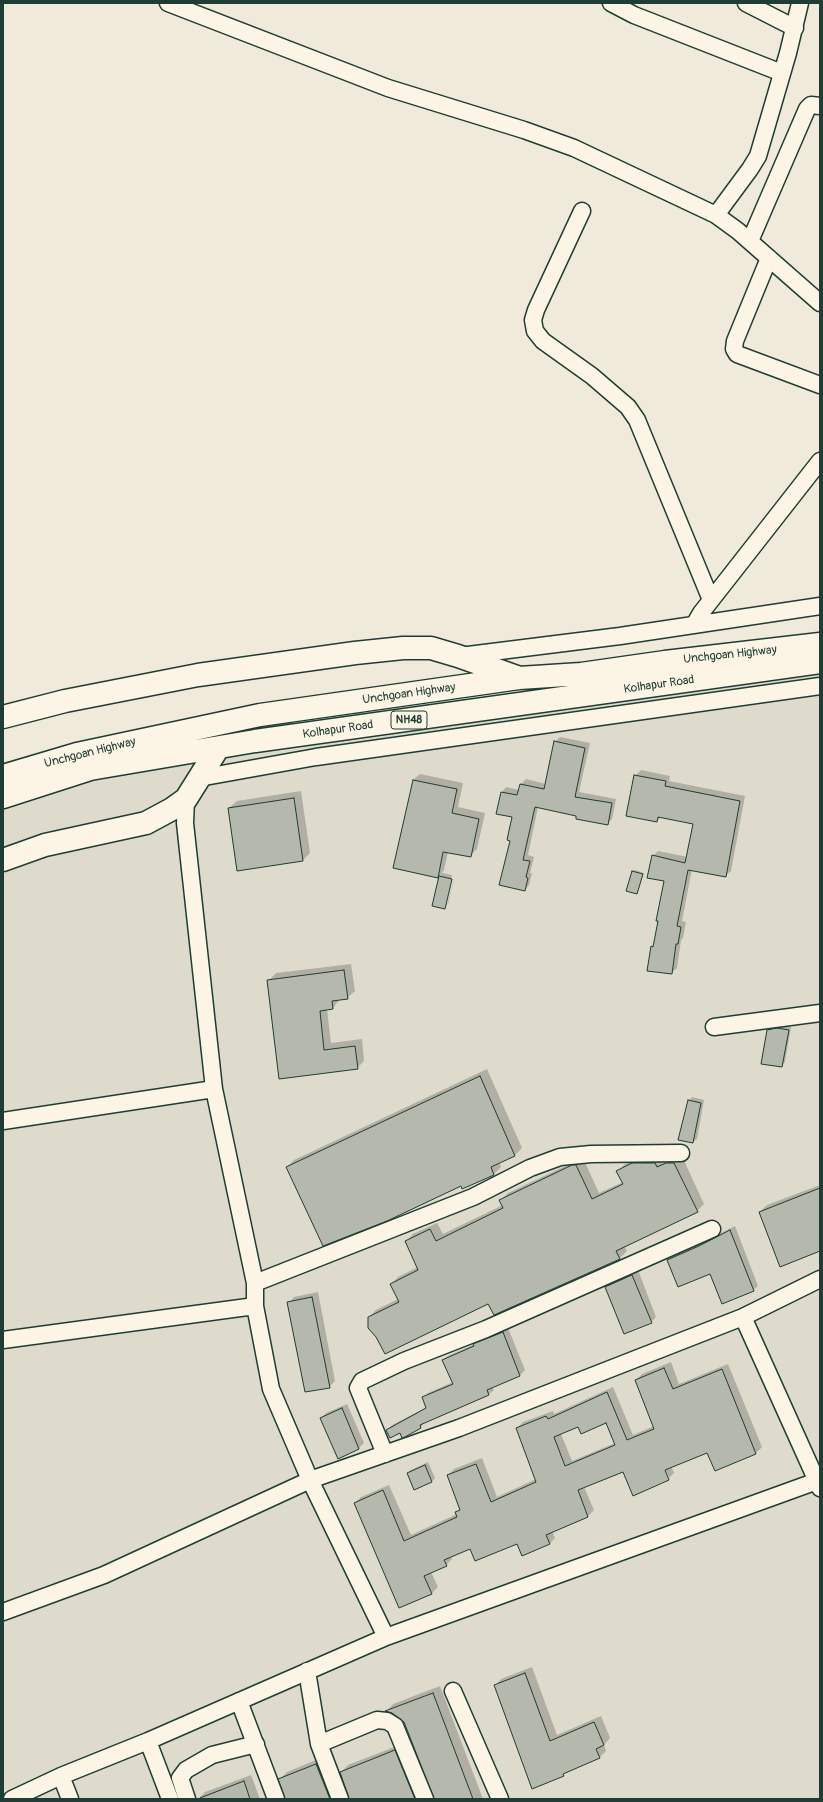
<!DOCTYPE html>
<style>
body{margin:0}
#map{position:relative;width:823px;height:1802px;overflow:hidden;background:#efeada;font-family:Pangolin,sans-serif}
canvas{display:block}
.frame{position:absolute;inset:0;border:4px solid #1f3d34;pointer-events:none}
</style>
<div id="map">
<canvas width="823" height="1802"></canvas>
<div class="frame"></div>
</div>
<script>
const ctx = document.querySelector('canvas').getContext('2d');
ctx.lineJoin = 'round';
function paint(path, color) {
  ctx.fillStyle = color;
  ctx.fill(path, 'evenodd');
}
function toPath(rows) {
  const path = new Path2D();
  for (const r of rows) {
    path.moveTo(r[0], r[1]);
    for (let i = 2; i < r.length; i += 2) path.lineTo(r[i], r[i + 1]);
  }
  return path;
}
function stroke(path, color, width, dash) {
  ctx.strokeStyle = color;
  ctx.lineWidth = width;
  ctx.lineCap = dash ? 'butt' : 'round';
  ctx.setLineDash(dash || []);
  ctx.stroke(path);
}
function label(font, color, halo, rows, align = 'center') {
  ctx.font = font + ' Pangolin,sans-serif';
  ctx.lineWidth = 3;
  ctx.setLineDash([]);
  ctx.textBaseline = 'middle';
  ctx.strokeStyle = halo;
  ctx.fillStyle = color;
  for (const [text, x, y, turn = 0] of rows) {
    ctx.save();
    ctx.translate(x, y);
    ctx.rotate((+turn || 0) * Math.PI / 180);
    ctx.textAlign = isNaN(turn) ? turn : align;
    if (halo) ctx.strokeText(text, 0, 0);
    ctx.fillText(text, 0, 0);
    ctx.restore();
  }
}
paint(toPath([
 [820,662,820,1799,3,1799,3,798,73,775]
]), '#dedbcc');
paint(toPath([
 [560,737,590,743,579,792,616,799,612,819,607,824,577,815,538,807,528,855,534,857,530,873,532,873,529,885,525,890,511,840,513,816,502,792,506,787,519,790,521,784,526,779,546,784,555,742],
 [641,770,670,776,669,781,745,796,731,871,725,876,692,869,682,921,686,922,683,938,681,940,677,968,671,973,652,947,654,944,665,880,653,856,658,851,688,857,694,824,661,817,657,821,635,776],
 [420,774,463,783,458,807,485,813,477,849,470,856,448,852,444,870,442,873,452,875,445,905,447,905,455,876,448,904,444,908,433,905,441,874,437,877,413,780],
 [301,791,310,853,303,860,229,808,237,801],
 [635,870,644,873,637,893,633,871],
 [351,964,355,991,347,998,340,999,333,1008,327,1009,331,1043,362,1039,364,1061,357,1068,280,1078,269,980,276,973],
 [781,1025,791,1027,785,1062,782,1066,768,1030,772,1027],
 [487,1069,522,1148,515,1155,499,1162,501,1167,494,1174,463,1188,461,1185,287,1167,294,1160],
 [692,1097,704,1100,697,1139,693,1142,679,1139,689,1101],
 [640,1156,682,1156,704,1204,697,1211,624,1246,627,1251,620,1258,494,1314,489,1303,369,1317,376,1310,398,1299,391,1284,398,1277,418,1267,406,1242,413,1234,437,1223,443,1234,503,1205,500,1201,508,1193,580,1159,583,1158,599,1193,623,1182,618,1171,625,1164],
 [820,1185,820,1250,760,1212,767,1205],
 [735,1226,758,1286,753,1290,711,1273,668,1260,673,1255,705,1241],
 [638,1270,656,1317,651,1322,606,1287,611,1282],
 [318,1292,335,1381,329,1387,289,1303,294,1297],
 [508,1328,525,1370,520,1375,492,1387,494,1390,489,1394,425,1421,421,1427,400,1432,387,1430,392,1425,427,1407,423,1398,428,1393,453,1382,443,1360,448,1356,475,1344,479,1339],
 [671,1362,679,1384,728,1364,762,1447,756,1453,716,1470,708,1451,671,1466,674,1473,668,1479,624,1471,584,1487,594,1510,588,1516,552,1531,555,1538,549,1544,517,1543,471,1548,451,1556,452,1559,446,1565,431,1572,438,1587,432,1593,400,1607,355,1503,361,1497,389,1485,411,1535,457,1514,456,1513,460,1509,448,1475,454,1469,482,1458,497,1497,536,1479,517,1428,523,1422,553,1411,554,1414,613,1387,633,1435,654,1426,636,1380,642,1374],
 [607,1422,615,1443,572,1461,561,1434,579,1426],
 [664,1465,669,1478,667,1478],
 [347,1404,364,1443,359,1448,338,1457,321,1418,326,1413],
 [428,1462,435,1478,432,1481,415,1489,408,1473,411,1470],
 [532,1667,557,1735,601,1716,610,1738,604,1745,606,1751,600,1757,567,1771,563,1775,495,1686,501,1679],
 [440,1686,483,1799,435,1799,405,1722,392,1712,387,1711,393,1704],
 [402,1744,428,1799,350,1799,341,1772,348,1765],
 [323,1757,343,1799,286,1799,280,1779,287,1772],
 [251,1775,260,1799,198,1799,205,1792]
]), '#0003');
const building = toPath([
 [554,741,585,748,575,797,612,803,608,825,576,819,576,816,535,807,523,860,530,861,526,877,528,878,525,891,499,885,510,841,507,840,512,817,496,814,501,792,517,795,520,784,544,789,554,741],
 [634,775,666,781,665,786,740,801,726,877,688,870,677,926,681,927,678,944,676,944,672,974,647,971,651,946,653,947,658,921,656,921,664,881,647,878,652,855,685,863,693,824,658,817,657,822,626,816,634,775],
 [413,780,457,789,452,813,479,819,471,857,443,852,438,878,393,868,413,780],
 [294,798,303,861,237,871,228,808,294,798],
 [632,871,643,874,637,894,626,891,632,871],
 [439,876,452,879,445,909,432,906,439,876],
 [344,970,348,999,332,1001,333,1009,320,1011,324,1050,355,1046,358,1069,279,1079,267,980,344,970],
 [777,1028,789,1030,782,1067,761,1064,767,1030,777,1028],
 [480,1076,515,1156,491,1167,494,1175,462,1189,461,1186,387,1221,323,1246,286,1167,480,1076],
 [688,1100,701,1103,693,1143,678,1140,688,1100],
 [632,1163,655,1163,657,1167,666,1163,674,1163,698,1212,616,1251,620,1259,494,1315,488,1304,385,1354,376,1337,368,1328,368,1317,399,1302,390,1284,418,1270,405,1241,430,1229,436,1241,503,1208,499,1200,572,1165,576,1165,592,1199,623,1184,616,1171,632,1163],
 [820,1188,820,1251,780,1267,759,1212,820,1188],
 [730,1230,754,1291,722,1304,710,1274,678,1287,667,1260,699,1246,730,1230],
 [632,1275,652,1323,624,1334,605,1287,632,1275],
 [312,1297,330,1388,305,1392,287,1302,312,1297],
 [503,1332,520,1376,487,1390,489,1395,420,1425,421,1428,405,1437,402,1438,400,1433,390,1438,386,1430,426,1408,422,1397,453,1384,442,1360,474,1346,473,1344,503,1332],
 [664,1368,673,1389,722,1369,756,1454,715,1471,707,1453,665,1470,669,1480,633,1496,623,1472,578,1490,588,1517,546,1535,550,1544,522,1556,517,1544,475,1561,470,1549,444,1560,447,1566,424,1576,432,1594,399,1608,354,1503,383,1490,404,1541,457,1517,455,1512,460,1510,447,1475,476,1464,491,1502,536,1482,516,1428,546,1416,548,1419,607,1392,627,1440,654,1429,635,1380,664,1368],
 [606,1423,615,1445,565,1466,554,1437,578,1427,581,1434,606,1423],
 [342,1408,359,1449,338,1459,320,1418,342,1408],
 [425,1465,432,1482,414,1490,407,1473,425,1465],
 [525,1673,550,1741,594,1722,604,1745,596,1749,600,1758,563,1774,564,1776,532,1789,494,1685,525,1673],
 [433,1693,473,1799,434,1799,404,1722,392,1713,385,1711,433,1693],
 [395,1750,415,1799,349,1799,340,1772,395,1750],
 [316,1764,330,1799,285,1799,278,1779,316,1764],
 [244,1781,250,1799,200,1799,200,1798,244,1781]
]);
paint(building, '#b5b9ad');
stroke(building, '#1f3d34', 1);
const minor = toPath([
 [168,3,388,88,524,130,574,148,716,215,738,231,820,303],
 [611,3,634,15,782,73],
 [746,3,795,28],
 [582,211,536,310,533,320,535,331,543,341,592,376,628,407,637,420,711,600],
 [716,215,750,169,758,156,788,53,800,3],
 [750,241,807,109,811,105,820,106],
 [769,258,735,341,734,349,737,354,820,385],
 [694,625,701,613,820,461],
 [460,656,620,636,820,606],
 [199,778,316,757,820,686],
 [186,799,185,823,214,1089,255,1283,255,1306,271,1389,310,1480,386,1637],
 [714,1027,820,1013],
 [3,1121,214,1089],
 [255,1283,473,1197,530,1168,560,1157,591,1154,681,1153],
 [743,1317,820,1488],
 [3,1340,255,1306],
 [385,1454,358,1388,362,1381,404,1361,486,1329,712,1229],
 [3,1612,104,1575,310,1480,459,1428,743,1317,820,1279],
 [307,1671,319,1744,340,1799],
 [453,1691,500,1799],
 [239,1701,276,1799],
 [148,1741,170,1799],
 [319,1744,377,1720,387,1721,395,1726,425,1799],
 [61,1776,70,1799],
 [12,1799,61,1776,148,1741,386,1637,817,1481],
 [187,1799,180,1778,186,1770,212,1755,256,1744]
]);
const highway = toPath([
 [3,717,65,701,198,675,355,653,403,648,431,648,458,656,517,677],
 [3,776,77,754,260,715,519,678,581,674,665,662,820,644],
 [3,797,90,769,255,741,820,662],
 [3,860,45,845,146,823,172,809,186,799,218,748]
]);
stroke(minor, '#1f3d34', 19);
stroke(highway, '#1f3d34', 25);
stroke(minor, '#fcf5e5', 16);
stroke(highway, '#fcf5e5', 22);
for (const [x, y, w] of [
 [409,720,36]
]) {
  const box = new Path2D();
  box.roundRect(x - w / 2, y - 9, w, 18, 3);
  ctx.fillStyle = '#fcf5e5';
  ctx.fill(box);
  stroke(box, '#1f3d34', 1);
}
label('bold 11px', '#1f3d34', null, [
 ["NH48",409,720]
]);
label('12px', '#1f3d34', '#fcf5e5', [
 ["Unchgoan Highway",730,655,-6],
 ["Kolhapur Road",659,685,-8],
 ["Unchgoan Highway",409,694,-8],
 ["Kolhapur Road",338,730,-8],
 ["Unchgoan Highway",90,753,-14]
]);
</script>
